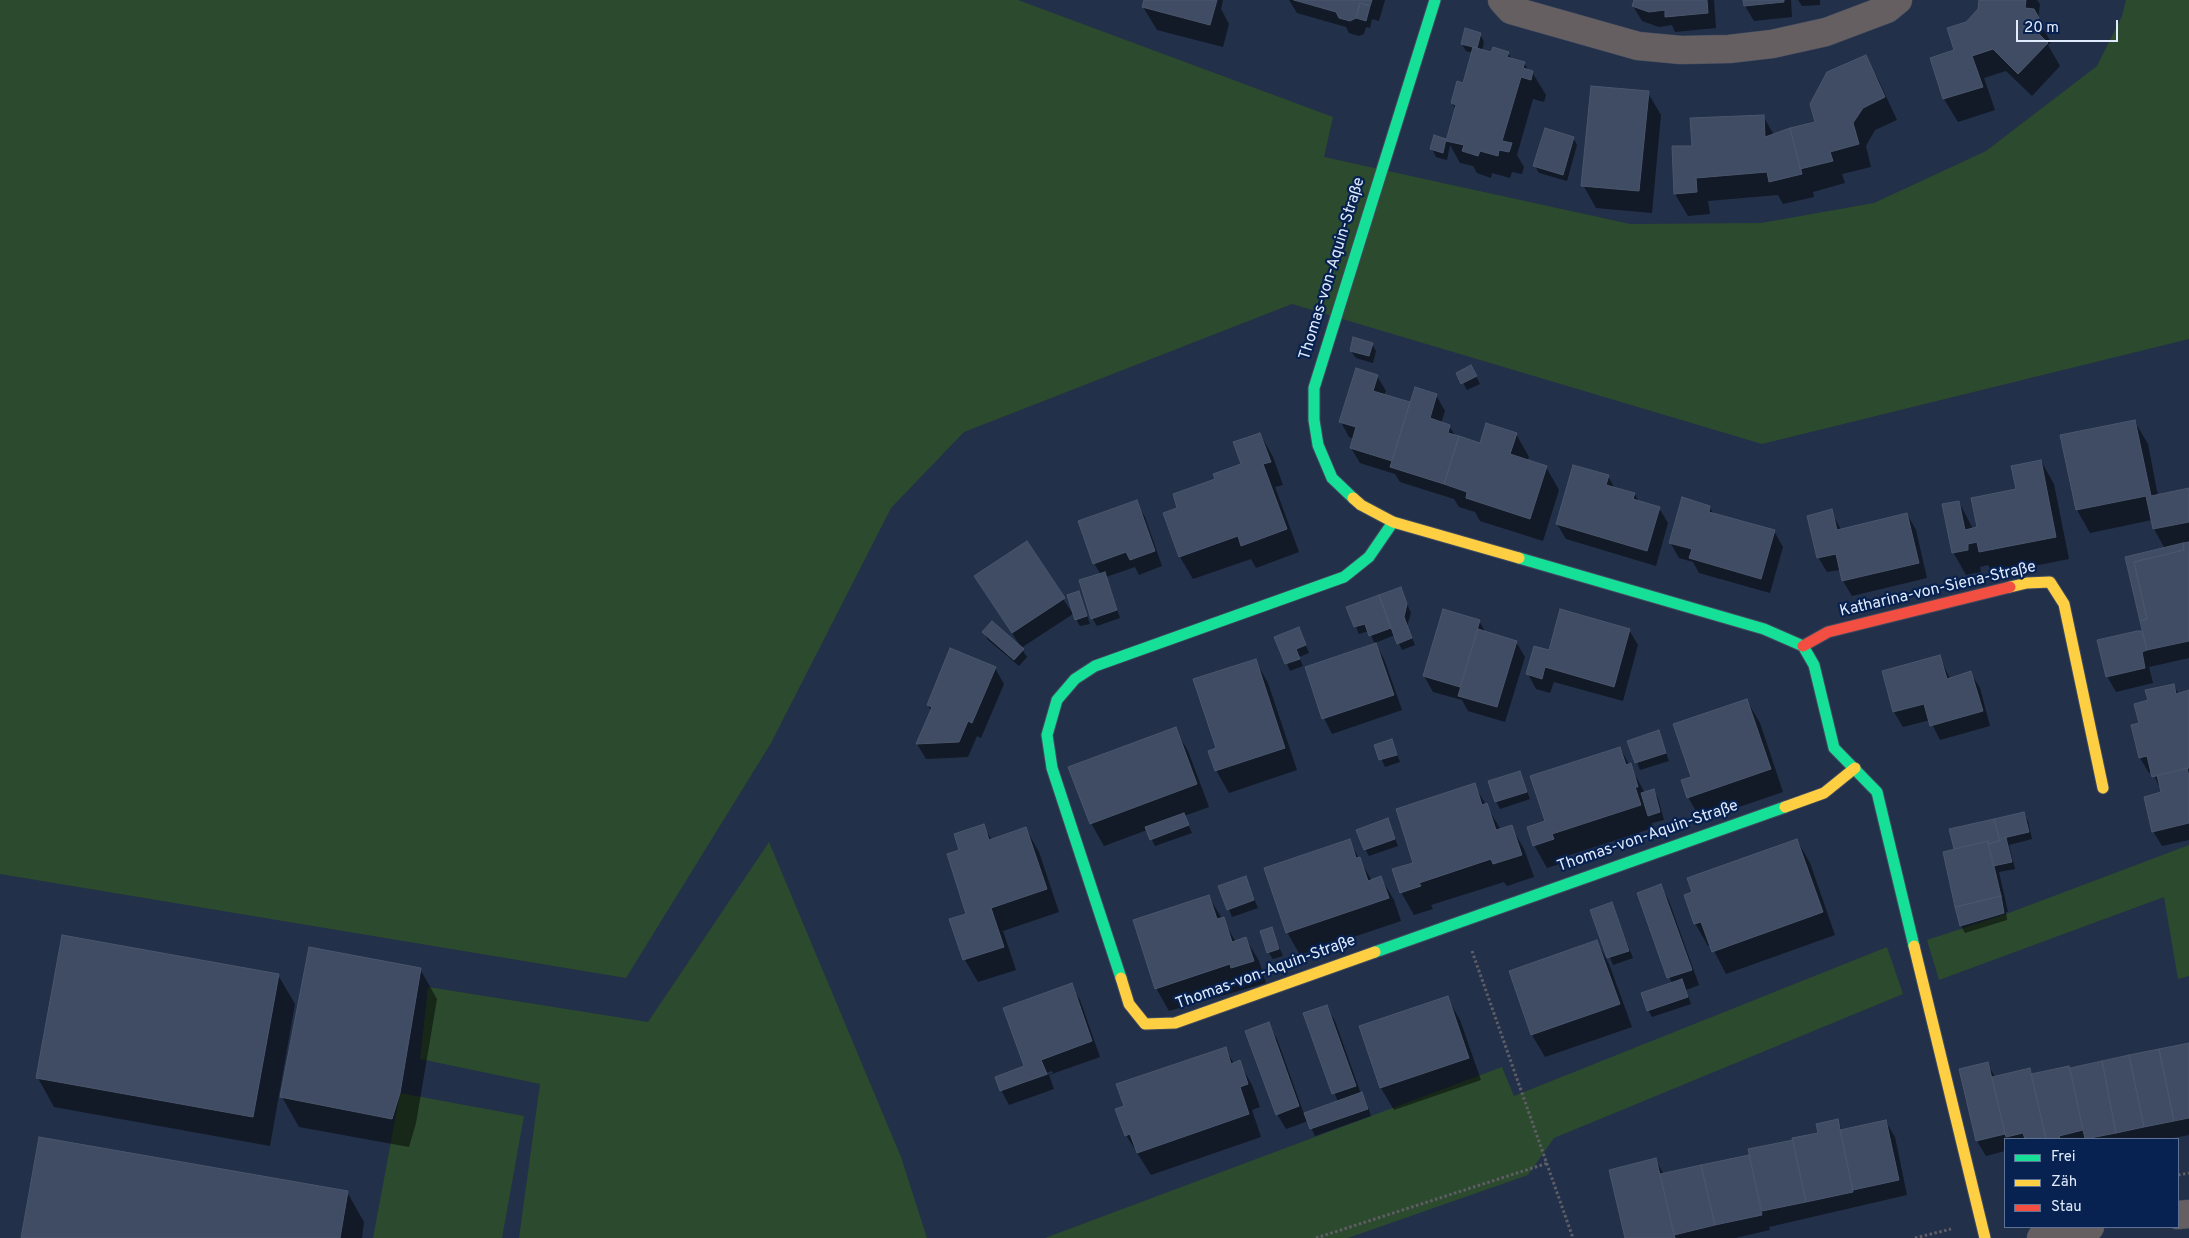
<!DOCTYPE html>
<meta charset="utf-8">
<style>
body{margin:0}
#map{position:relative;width:2189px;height:1238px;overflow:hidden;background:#22304a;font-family:Overpass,sans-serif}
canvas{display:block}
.legend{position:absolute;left:2004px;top:1138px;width:175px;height:90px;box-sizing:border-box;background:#072150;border:1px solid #5e7295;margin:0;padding:6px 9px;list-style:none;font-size:15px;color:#e0ebfd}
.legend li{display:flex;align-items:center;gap:10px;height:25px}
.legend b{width:25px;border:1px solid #5e7295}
.scale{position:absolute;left:2016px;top:20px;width:102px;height:22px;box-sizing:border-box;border:2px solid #e0ebfd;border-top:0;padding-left:6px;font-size:15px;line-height:18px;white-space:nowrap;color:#e0ebfd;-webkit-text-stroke:4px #072150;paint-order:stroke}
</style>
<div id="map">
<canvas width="2189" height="1238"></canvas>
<ul class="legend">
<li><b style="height:6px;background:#16e098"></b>Frei</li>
<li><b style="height:6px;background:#ffcf43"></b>Zäh</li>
<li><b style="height:6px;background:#f24e42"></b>Stau</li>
</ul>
<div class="scale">20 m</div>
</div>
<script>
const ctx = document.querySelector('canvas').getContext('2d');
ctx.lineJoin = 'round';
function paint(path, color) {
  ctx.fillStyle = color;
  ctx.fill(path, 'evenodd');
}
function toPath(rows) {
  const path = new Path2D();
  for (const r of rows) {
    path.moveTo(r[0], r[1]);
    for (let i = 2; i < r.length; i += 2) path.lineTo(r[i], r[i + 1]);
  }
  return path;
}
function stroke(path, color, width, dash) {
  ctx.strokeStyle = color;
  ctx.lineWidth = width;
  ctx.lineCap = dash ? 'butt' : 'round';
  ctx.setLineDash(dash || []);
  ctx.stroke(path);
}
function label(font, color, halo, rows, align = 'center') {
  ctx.font = font + ' Overpass,sans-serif';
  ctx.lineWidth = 4.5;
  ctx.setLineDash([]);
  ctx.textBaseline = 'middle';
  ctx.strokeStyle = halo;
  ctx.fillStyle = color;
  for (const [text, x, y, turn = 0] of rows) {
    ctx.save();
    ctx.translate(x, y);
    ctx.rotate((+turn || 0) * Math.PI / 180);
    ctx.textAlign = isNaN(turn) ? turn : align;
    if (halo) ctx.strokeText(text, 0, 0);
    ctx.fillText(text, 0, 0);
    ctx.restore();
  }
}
paint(toPath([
 [0,0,1018,0,1333,117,1324,157,1630,224,1761,223,1874,203,1986,151,2097,66,2122,16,2126,0,2189,0,2189,339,1762,444,1292,304,964,432,891,508,771,743,626,978,0,874],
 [769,842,901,1157,927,1238,519,1238,540,1084,420,1059,428,987,648,1022],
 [2189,845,2189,976,2178,979,2164,897,1939,980,1927,940,2006,914],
 [1887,947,1903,994,1554,1138,1528,1175,1348,1238,1045,1238,1502,1067,1514,1096],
 [400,1093,524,1116,502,1238,373,1238]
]), '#2c4a2d');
paint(toPath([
 [1145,0,1223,0,1221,9,1229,24,1223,47,1157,30,1143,7],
 [1289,0,1385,0,1379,21,1372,19,1370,28,1366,27,1364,34,1359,36,1349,33,1346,27,1297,13],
 [1635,0,1714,0,1716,28,1675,32,1672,25,1659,27,1642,21,1633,6],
 [1744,0,1791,0,1792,17,1754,21,1745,6],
 [1798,0,1820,0,1820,5,1802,6],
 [1980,0,2037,0,2040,4,2038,20,2051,42,2048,45,2060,66,2032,96,2006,71,1984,78,1995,110,1958,122,1944,99,1931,59,1956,51,1967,23,1979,9],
 [1480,34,1484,42,1482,51,1492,54,1508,53,1512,59,1524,63,1529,71,1532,72,1546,95,1544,102,1533,99,1517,155,1524,167,1522,174,1512,172,1510,178,1492,173,1491,178,1477,173,1473,166,1460,163,1450,145,1447,160,1436,157,1432,149,1435,137,1447,140,1456,110,1452,103,1464,85,1473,53,1466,51,1462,44],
 [1865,56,1878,79,1897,120,1875,130,1866,146,1871,167,1842,174,1845,183,1813,192,1814,197,1783,204,1778,195,1708,201,1710,214,1688,216,1675,194,1693,147,1763,116,1774,135,1816,122],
 [1648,93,1661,115,1652,213,1596,208,1583,185],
 [1573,138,1577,145,1567,181,1539,173,1535,166],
 [1372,344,1376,351,1373,363,1356,358,1351,351],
 [1458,374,1475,374,1480,384,1467,390],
 [1377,376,1386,391,1384,395,1411,403,1436,395,1445,411,1441,423,1449,426,1456,437,1481,444,1516,434,1529,457,1527,461,1546,467,1559,490,1543,541,1480,521,1475,512,1459,507,1454,499,1400,482,1395,474,1360,463,1351,448,1354,439,1349,437,1341,422],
 [2135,422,2148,444,2158,496,2189,490,2189,658,2149,667,2153,683,2116,692,2107,676,2098,641,2144,632,2165,549,2154,529,2152,520,2090,533,2077,510,2062,436],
 [1260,434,1273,457,1283,485,1275,487,1299,552,1256,568,1251,559,1193,579,1180,557,1164,514,1179,508,1216,480,1243,464],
 [2041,461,2054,484,2069,559,1993,574,1988,565,1980,567,1981,572,1966,575,1953,552,1959,502,1973,529,1978,528,2018,490],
 [1608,476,1615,489,1635,494,1639,502,1659,508,1668,523,1656,566,1566,539,1557,524],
 [1136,502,1145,517,1162,566,1139,575,1135,567,1106,577,1120,618,1097,626,1092,618,1101,575,1094,563],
 [1709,507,1714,514,1774,531,1783,547,1770,593,1699,573,1693,562,1679,558,1670,542],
 [1831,511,1841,530,1907,514,1916,530,1927,578,1852,596,1843,581,1840,570,1827,572,1818,557],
 [1026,543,1073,614,1021,648,1027,657,1019,666,988,640,984,633,1021,647,975,576],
 [1400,588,1411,613,1407,626,1415,645,1402,650,1395,635,1375,643,1384,659,1402,710,1332,734,1324,718,1306,667,1375,644,1369,631,1359,634,1348,608],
 [1079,593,1090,624,1080,626,1076,619],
 [1479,621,1486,633,1516,642,1525,657,1505,722,1468,711,1462,700,1433,692,1424,676],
 [1629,630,1638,645,1623,701,1554,682,1550,693,1536,689,1528,674,1550,651],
 [1302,636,1309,653,1299,657,1303,666,1290,671,1276,637],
 [1940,657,1950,679,1971,673,1980,688,1990,726,1940,740,1930,720,1903,727,1894,712],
 [1255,660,1268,683,1297,770,1229,793,1216,770,1218,749],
 [995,668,1004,684,981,738,977,736,968,757,926,759,917,744,931,711,928,705],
 [2173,685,2179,694,2189,692,2189,840,2162,846,2153,831,2162,792,2152,772,2149,773,2140,758,2133,726,2141,724,2149,701],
 [1747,701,1760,723,1783,792,1701,820,1688,797,1692,778],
 [1175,729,1188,751,1209,807,1184,816,1192,833,1155,846,1147,830,1104,846,1091,823],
 [1658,732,1669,761,1640,770,1629,741],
 [1391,740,1400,762,1385,767,1376,746],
 [1620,748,1645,793,1654,791,1658,798,1664,820,1652,823,1653,828,1564,857,1566,862,1547,868,1534,845,1547,821],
 [1520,773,1530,799,1500,809,1496,801],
 [1474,785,1501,830,1511,826,1524,849,1534,877,1507,886,1504,882,1431,905,1433,909,1414,915,1401,892,1415,864],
 [2024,814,2028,821,2032,839,2009,845,2015,869,1999,872,2008,912,2006,912,2007,920,1965,933,1961,926,1945,853,1956,850,1955,848],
 [1388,820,1398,846,1369,856,1365,849],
 [983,826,992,840,1026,829,1039,852,1059,912,1003,931,1016,970,978,982,965,960,951,920,968,914,960,851],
 [1797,840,1810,863,1835,935,1726,974,1711,945,1708,946,1695,923],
 [1349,841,1372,881,1381,878,1394,900,1401,921,1300,955,1287,932],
 [1245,878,1258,908,1232,917,1220,887],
 [1661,886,1669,901,1699,985,1686,990,1691,1004,1652,1017,1648,1010,1672,984,1639,894],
 [1209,897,1236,942,1246,939,1259,961,1266,983,1169,1011,1156,988],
 [1611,903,1633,958,1613,965,1592,911],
 [1271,928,1283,956,1273,959,1268,952],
 [1597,942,1609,964,1632,1027,1545,1057,1532,1035],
 [420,969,437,999,416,1123,409,1147,299,1127,282,1097],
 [278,975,295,1004,270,1146,54,1107,38,1078],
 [1071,985,1080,1000,1100,1057,1049,1075,1054,1089,1009,1105,1001,1090,1025,1067],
 [1052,1071,1053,1073,1030,1081,1030,1078],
 [1447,997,1460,1020,1481,1080,1394,1110,1381,1088,1360,1027],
 [1326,1006,1335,1021,1361,1094,1366,1101,1371,1116,1315,1136,1308,1121,1286,1129,1277,1114,1268,1024,1277,1039,1304,1114,1338,1102,1304,1014],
 [2189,1044,2189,1135,2168,1139,2005,1139,2005,1151,1986,1156,1977,1141,1987,1063,1995,1077,2030,1070,2033,1075],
 [1225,1048,1234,1064,1239,1062,1252,1085,1260,1107,1252,1110,1261,1137,1151,1175,1126,1135,1125,1106],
 [1837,1121,1843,1131,1886,1122,1895,1137,1907,1195,1769,1227,1770,1230,1735,1238,1627,1238,1656,1160,1664,1175,1751,1156,1750,1150,1819,1134],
 [347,1192,364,1222,362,1238,22,1238]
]), '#0007');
const building = toPath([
 [1144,0,1217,0,1210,25,1142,7,1144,0],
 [1294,0,1372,0,1370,6,1360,3,1356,18,1350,21,1339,18,1336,12,1294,0],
 [1634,0,1707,0,1708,13,1665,17,1665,10,1649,12,1632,6,1634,0],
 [1743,0,1784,0,1784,2,1744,6,1743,0],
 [1979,0,2026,0,2025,8,2034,9,2039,18,2031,26,2048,43,2018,74,1993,49,1972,56,1983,87,1943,99,1930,58,1954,50,1947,28,1966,22,1978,9,1979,0],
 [1360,3,1370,6,1366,21,1356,18,1360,3],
 [1465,28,1481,33,1477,48,1461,44,1465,28],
 [1473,47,1491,52,1493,47,1509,52,1507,57,1525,62,1523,68,1533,71,1531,80,1521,77,1502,141,1512,143,1509,152,1499,150,1498,156,1480,151,1478,156,1462,151,1464,145,1446,141,1456,105,1451,103,1457,81,1463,83,1473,47],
 [1866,55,1885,97,1863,108,1853,123,1859,144,1830,152,1833,161,1800,169,1790,128,1815,122,1810,104,1827,72,1866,55],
 [1591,86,1649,91,1639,191,1581,186,1591,86],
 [1764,115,1765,137,1790,128,1802,174,1769,182,1767,172,1696,178,1697,192,1674,194,1672,146,1692,146,1690,118,1764,115],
 [1545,128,1574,137,1563,175,1533,166,1545,128],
 [1434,135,1446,139,1443,153,1430,149,1434,135],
 [1353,337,1373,343,1369,356,1350,351,1353,337],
 [1471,365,1477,376,1461,384,1456,373,1471,365],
 [1356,368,1378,375,1373,391,1410,402,1392,461,1350,448,1356,427,1339,422,1356,368],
 [1415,387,1437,394,1430,418,1450,425,1448,433,1459,436,1444,484,1390,467,1415,387],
 [2135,420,2151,496,2189,488,2189,522,2153,529,2146,496,2076,510,2060,435,2135,420],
 [1486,423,1517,433,1510,454,1547,466,1530,519,1466,498,1467,492,1444,484,1459,436,1480,443,1486,423],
 [1260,433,1271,462,1263,464,1287,529,1241,546,1238,536,1179,557,1163,513,1177,508,1173,494,1215,479,1213,474,1241,464,1233,442,1260,433],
 [2041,460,2056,537,1979,552,1977,542,1968,544,1968,550,1952,553,1942,504,1959,501,1965,530,1977,527,1971,498,2016,489,2011,466,2041,460],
 [1573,465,1609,475,1606,485,1635,493,1633,499,1660,507,1647,551,1556,524,1573,465],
 [1682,497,1710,506,1709,512,1775,530,1761,579,1689,558,1692,549,1669,543,1682,497],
 [1137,500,1155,551,1130,560,1126,552,1093,564,1078,521,1137,500],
 [1832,509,1837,530,1907,513,1919,563,1842,581,1836,554,1817,558,1807,516,1832,509],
 [1027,541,1065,598,1012,633,974,576,1027,541],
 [2189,542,2189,641,2147,650,2140,621,2147,619,2134,562,2184,550,2183,543,2189,542],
 [2183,543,2184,550,2134,562,2147,619,2140,621,2125,557,2183,543],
 [1105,572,1117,610,1091,619,1079,580,1105,572],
 [1401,587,1407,604,1404,617,1412,638,1397,644,1379,595,1401,587],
 [1079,591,1087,616,1075,620,1067,595,1079,591],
 [1379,595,1391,628,1369,636,1365,624,1354,627,1346,607,1379,595],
 [1443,609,1480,620,1460,687,1423,676,1443,609],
 [1560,609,1630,629,1614,687,1545,667,1542,679,1526,674,1534,646,1549,650,1560,609],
 [992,621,1024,649,1014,660,982,632,992,621],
 [1299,627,1306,645,1296,649,1300,659,1285,664,1274,637,1299,627],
 [1478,629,1517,641,1497,707,1458,696,1478,629],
 [2137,631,2142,631,2147,650,2142,652,2145,668,2106,677,2097,640,2137,631],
 [1376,643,1394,695,1322,719,1305,667,1376,643],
 [950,648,996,667,972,723,968,721,959,742,916,744,932,707,927,705,950,648],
 [1940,655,1947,679,1971,671,1983,711,1930,726,1924,704,1893,712,1882,671,1940,655],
 [1256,659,1285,748,1215,771,1208,751,1216,748,1193,679,1256,659],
 [2174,684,2176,694,2189,690,2189,768,2152,777,2147,756,2139,758,2131,725,2139,723,2134,704,2148,700,2145,690,2174,684],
 [1747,699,1771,769,1687,798,1681,780,1691,777,1673,724,1747,699],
 [1176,727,1197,784,1090,824,1068,767,1176,727],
 [1659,730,1666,753,1635,763,1627,741,1659,730],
 [1392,739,1397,755,1379,760,1374,745,1392,739],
 [1620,747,1626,765,1631,763,1638,787,1635,787,1641,805,1552,834,1554,839,1533,846,1527,827,1545,821,1530,776,1620,747],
 [2187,768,2189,776,2189,823,2152,832,2144,797,2161,792,2157,775,2187,768],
 [1520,771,1527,792,1495,802,1488,781,1520,771],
 [1475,783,1482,805,1487,803,1496,830,1512,825,1522,855,1493,864,1491,859,1419,883,1421,886,1400,893,1392,869,1413,863,1396,809,1475,783],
 [1654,789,1660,812,1648,816,1641,793,1654,789],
 [2024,812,2029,832,1999,839,1994,819,2024,812],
 [1184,813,1189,825,1150,840,1145,827,1184,813],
 [1388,818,1395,839,1364,850,1356,830,1388,818],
 [1994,819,2000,841,1988,844,1988,841,1954,849,1949,829,1994,819],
 [984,824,989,840,1026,827,1047,889,991,908,1004,947,963,960,949,919,966,914,947,854,959,850,954,834,984,824],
 [2006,838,2012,862,1993,866,1988,844,2006,838],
 [1350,839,1356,858,1360,857,1368,881,1381,876,1389,898,1286,933,1264,868,1350,839],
 [1797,839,1823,912,1712,952,1701,922,1694,924,1684,895,1692,892,1687,878,1797,839],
 [1988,841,2001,896,1955,907,1943,852,1988,841],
 [1246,876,1254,900,1227,910,1218,886,1246,876],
 [1661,884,1692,970,1667,978,1637,893,1661,884],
 [1209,895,1217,919,1224,917,1232,942,1246,937,1254,961,1231,968,1230,964,1155,989,1133,920,1209,895],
 [2001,896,2004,913,1960,926,1955,907,2001,896],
 [1612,902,1629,951,1607,958,1590,910,1612,902],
 [1272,927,1279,949,1267,953,1260,931,1272,927],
 [62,935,279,974,253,1117,36,1078,62,935],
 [1597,940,1620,1004,1531,1035,1509,971,1597,940],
 [309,947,421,968,400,1093,392,1119,280,1097,309,947],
 [1682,979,1688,997,1647,1011,1641,993,1682,979],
 [1072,983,1092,1041,1041,1060,1047,1074,1000,1091,995,1077,1024,1066,1003,1008,1072,983],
 [1448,996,1469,1058,1380,1088,1359,1026,1448,996],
 [1327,1005,1356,1086,1332,1094,1303,1013,1327,1005],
 [1269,1022,1299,1106,1276,1115,1245,1031,1269,1022],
 [2189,1043,2189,1118,2174,1121,2159,1049,2189,1043],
 [1226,1047,1231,1064,1240,1060,1248,1084,1240,1087,1249,1114,1137,1153,1130,1134,1125,1136,1115,1109,1124,1106,1116,1084,1226,1047],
 [2159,1049,2174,1121,2144,1127,2129,1055,2159,1049],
 [2129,1055,2144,1127,2116,1133,2102,1061,2129,1055],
 [2102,1061,2116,1133,2085,1139,2070,1068,2102,1061],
 [1988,1062,2005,1134,1976,1141,1959,1069,1988,1062],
 [2069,1066,2083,1130,2059,1136,2060,1139,2046,1139,2031,1074,2069,1066],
 [2030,1068,2046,1139,2025,1139,2023,1133,2006,1137,1992,1077,2030,1068],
 [1362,1092,1368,1109,1310,1129,1304,1113,1362,1092],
 [1838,1119,1853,1192,1806,1202,1792,1138,1818,1133,1816,1124,1838,1119],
 [1886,1120,1899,1180,1853,1190,1840,1130,1886,1120],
 [39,1137,348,1191,340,1238,21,1238,39,1137],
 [1793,1140,1806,1202,1762,1211,1748,1149,1793,1140],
 [1749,1155,1762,1215,1715,1225,1701,1165,1749,1155],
 [1656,1158,1675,1238,1625,1238,1609,1170,1656,1158],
 [1701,1165,1715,1225,1674,1235,1660,1174,1701,1165]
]);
paint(building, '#3f4c64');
stroke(building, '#4a566c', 1);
const street = toPath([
 [1502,0,1511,10,1638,46,1681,50,1729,49,1772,44,1826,32,1887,9,1898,0],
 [2178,1215,2189,1214],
 [2041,1238,2090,1227]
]);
const fast = toPath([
 [1353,498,1332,478,1318,445,1314,420,1314,388,1435,0],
 [1519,558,1764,629,1803,646,1814,665,1834,748,1877,792,1914,946],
 [1375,952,1785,807],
 [1121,978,1052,768,1047,735,1057,700,1075,679,1095,666,1344,577,1369,557,1393,522]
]);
const slow = toPath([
 [1353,498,1361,505,1393,522,1519,558],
 [2010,587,2027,583,2050,582,2064,604,2103,788],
 [1785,807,1824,793,1855,768],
 [1914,946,1985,1238],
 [1121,978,1129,1004,1145,1024,1175,1023,1375,952]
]);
const jam = toPath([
 [1803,646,1828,632,2010,587]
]);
stroke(street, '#404b60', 29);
stroke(fast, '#404b60', 13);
stroke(slow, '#404b60', 13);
stroke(jam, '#404b60', 13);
stroke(toPath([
 [1472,951,1573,1238],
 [2178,1175,2189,1173],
 [1316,1238,1548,1163],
 [1915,1238,1951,1229]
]), '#5f5e66', 3, [2.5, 2.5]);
stroke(street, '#665f62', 28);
stroke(fast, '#16e098', 11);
stroke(slow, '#ffcf43', 11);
stroke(jam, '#f24e42', 11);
label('16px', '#e0ebfd', '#072150', [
 ["Thomas-von-Aquin-Straße",1333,269,-73],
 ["Katharina-von-Siena-Straße",1938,590,-13],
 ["Thomas-von-Aquin-Straße",1648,837,-19],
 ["Thomas-von-Aquin-Straße",1266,973,-20]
]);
</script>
